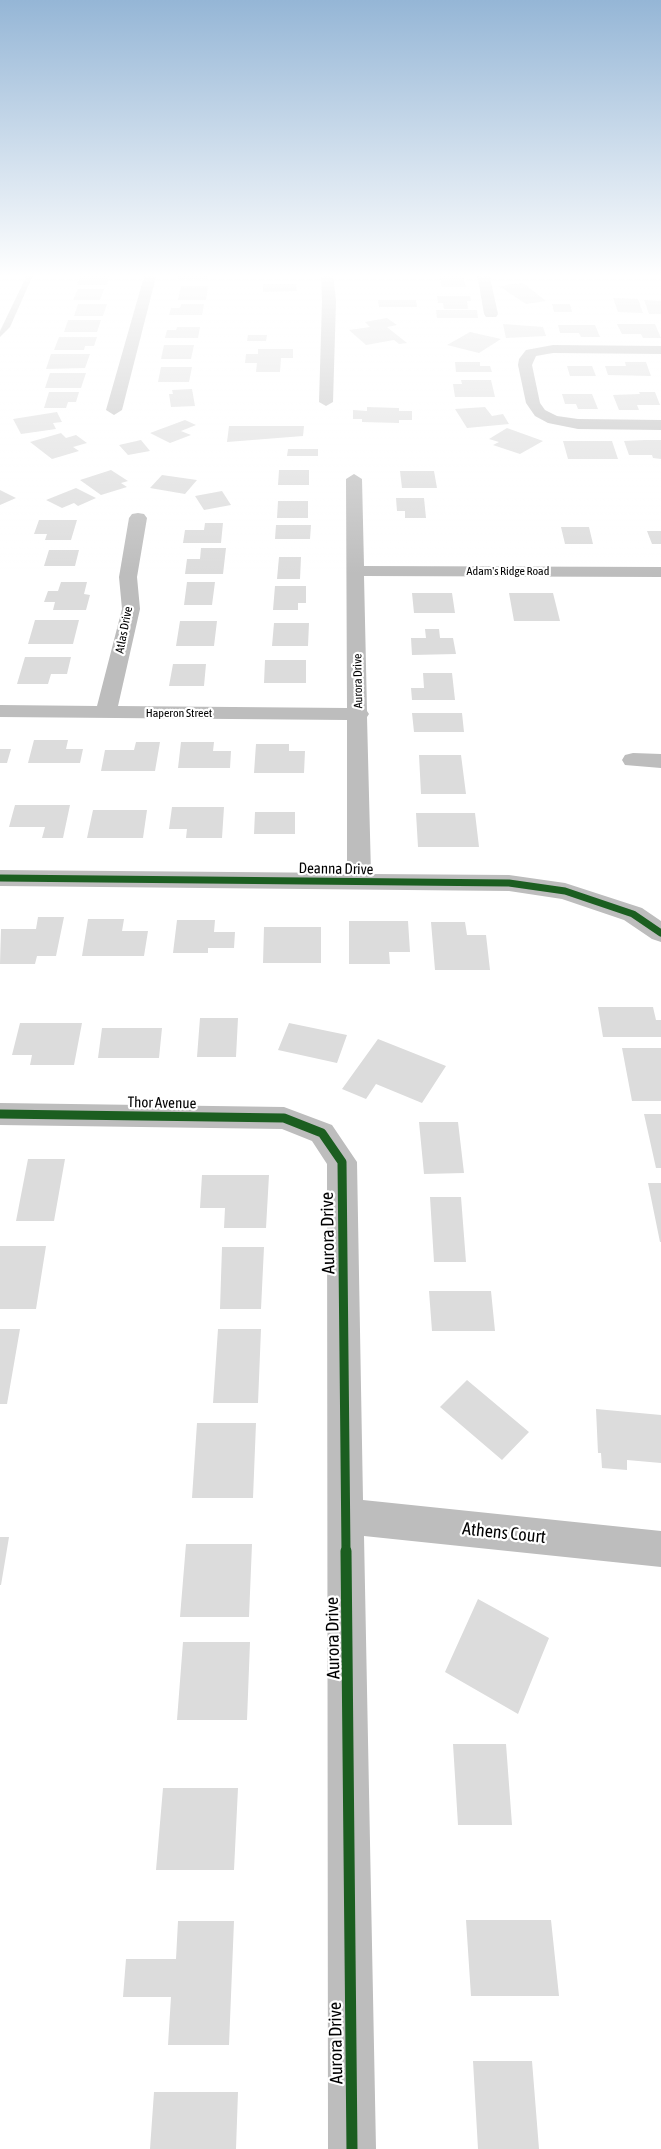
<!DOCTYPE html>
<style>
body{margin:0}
canvas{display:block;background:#fff}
</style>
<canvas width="661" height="2149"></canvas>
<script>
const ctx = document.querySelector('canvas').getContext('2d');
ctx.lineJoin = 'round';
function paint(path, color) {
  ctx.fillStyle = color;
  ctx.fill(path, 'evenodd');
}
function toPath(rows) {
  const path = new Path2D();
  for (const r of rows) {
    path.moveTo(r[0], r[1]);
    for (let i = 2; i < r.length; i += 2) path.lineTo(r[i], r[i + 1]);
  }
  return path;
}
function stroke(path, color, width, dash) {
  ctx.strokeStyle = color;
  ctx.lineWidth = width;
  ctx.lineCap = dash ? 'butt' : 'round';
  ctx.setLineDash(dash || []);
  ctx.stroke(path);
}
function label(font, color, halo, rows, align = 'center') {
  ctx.font = font + ' "Asap Condensed",sans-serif';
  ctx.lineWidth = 4.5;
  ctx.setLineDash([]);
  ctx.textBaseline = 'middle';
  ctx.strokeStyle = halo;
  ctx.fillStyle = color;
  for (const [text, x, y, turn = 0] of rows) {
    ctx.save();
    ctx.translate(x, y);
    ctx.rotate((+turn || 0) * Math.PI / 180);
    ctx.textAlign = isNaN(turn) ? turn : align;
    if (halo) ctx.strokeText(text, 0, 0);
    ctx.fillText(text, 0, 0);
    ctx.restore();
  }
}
paint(toPath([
 [207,273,206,279,178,279,179,274],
 [81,274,110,274,107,285,77,285],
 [439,275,463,275,466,287,442,287],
 [523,283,546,301,526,304,499,286],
 [263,284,296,284,297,291,263,292],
 [181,286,208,286,206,300,178,300],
 [78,289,104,289,100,300,73,300],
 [437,296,470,296,471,301,467,301,468,309,444,309,443,303,438,303],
 [613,298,638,299,643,313,618,312],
 [378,300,416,300,417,307,379,307],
 [644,300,661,301,661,314,649,314],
 [78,304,107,304,103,316,74,316],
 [181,304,204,304,202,315,169,315,171,308,180,308],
 [552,304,570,304,572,312,554,312],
 [436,310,477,310,478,318,437,318],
 [387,318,397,325,387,327,407,343,399,344,394,340,366,345,349,330,370,327,365,322],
 [68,320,101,320,97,332,64,332],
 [503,324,543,327,546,336,506,338],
 [617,324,655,324,661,338,643,338,641,334,622,334],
 [558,325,595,325,600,337,581,337,579,333,560,333],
 [177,327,200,327,198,338,165,338,167,330,176,330],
 [470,332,501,339,479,353,447,345],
 [248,335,267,335,266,341,247,341],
 [59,337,97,337,94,346,85,346,84,350,54,350],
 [164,345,194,345,191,359,161,359],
 [258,349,293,349,293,358,281,358,280,372,256,372,257,363,245,363,246,354,258,354],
 [51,354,90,354,85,368,46,369],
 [455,362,480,362,480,366,490,366,492,372,456,372],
 [625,362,646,362,651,376,608,375,605,366,626,366],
 [567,366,592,366,596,376,570,376],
 [161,367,192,367,189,382,158,382],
 [50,373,86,373,81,388,45,388],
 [461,380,491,380,495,397,455,397,453,384,462,384],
 [192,389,195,406,171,407,169,394,173,394,172,390],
 [49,392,79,392,76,402,68,402,66,408,44,408],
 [639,392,655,392,660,405,637,405,639,410,619,410,613,395,640,394],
 [562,394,592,394,598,409,578,409,576,404,565,404],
 [367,407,399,408,399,411,412,411,412,420,399,420,399,423,362,422,362,419,353,419,353,410,367,411],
 [485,407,492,416,503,414,509,424,467,428,455,409],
 [57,412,62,422,53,423,56,429,21,434,13,419],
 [185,420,196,425,181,431,191,435,170,443,150,433],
 [229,426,304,426,303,436,227,442],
 [507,428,543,441,520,454,493,445,499,442,489,439],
 [61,433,66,438,76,435,87,443,73,447,79,451,52,459,30,442],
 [141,440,150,451,128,455,119,445],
 [645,440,661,440,661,459,653,458,652,455,629,455,624,441],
 [563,441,612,441,618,459,568,459],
 [288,449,318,449,318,456,287,456],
 [111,470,128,481,121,483,127,487,101,495,80,480],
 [279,470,309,470,309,485,278,485],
 [400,471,434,471,437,488,402,488],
 [162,475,197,480,185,494,150,488],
 [76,488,96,498,78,506,74,503,62,508,46,500],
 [0,490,16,498,0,505],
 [222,491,231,505,204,510,195,496],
 [396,498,424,498,426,518,405,518,405,511,397,511],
 [278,501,308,501,308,518,277,518],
 [39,520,77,520,71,540,45,540,47,534,34,534],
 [205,523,223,523,221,543,183,543,185,530,204,530],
 [276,525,311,525,310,539,275,539],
 [561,527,589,527,593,544,565,544],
 [647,531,661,531,661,544,652,544],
 [201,548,226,548,223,574,185,574,187,559,200,559],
 [49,550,79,550,75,566,44,566],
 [279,557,301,557,300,579,277,579],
 [61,582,87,582,84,594,90,595,86,610,53,610,55,602,44,602,48,591,58,591],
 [187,582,215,582,212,605,184,605],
 [275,586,306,586,306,603,298,603,298,610,273,610],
 [412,593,452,593,455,613,414,613],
 [509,593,553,593,560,621,514,621],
 [35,620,79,620,73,644,28,644],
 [180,621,217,621,214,646,176,646],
 [274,623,309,623,308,646,272,646],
 [425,629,439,629,440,638,453,638,456,654,412,655,411,638,426,638],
 [25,657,71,657,67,674,51,674,48,684,17,684],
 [265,660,306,660,306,683,264,683],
 [173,664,206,664,204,686,169,686],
 [423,673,452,673,455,700,412,700,411,688,424,688],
 [412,713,462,713,464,732,414,732],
 [34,740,68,740,66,749,83,749,80,763,28,763],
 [136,742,160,742,155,771,101,771,105,750,134,750],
 [181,742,214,742,213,751,231,751,230,768,178,768],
 [256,744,289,744,289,751,305,751,304,773,254,773],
 [0,749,11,749,7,763,0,763],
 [419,755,461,755,466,794,421,794],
 [15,805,70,805,63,838,42,838,45,827,9,827],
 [172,807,224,807,222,838,186,838,187,829,169,829],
 [93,810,147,810,143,838,87,838],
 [255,812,295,812,295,834,254,834],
 [416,813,475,813,479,847,418,847],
 [38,917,64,917,56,956,37,956,35,964,0,964,1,929,36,929],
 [88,919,124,919,122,931,148,931,144,956,82,956],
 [177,920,215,920,214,932,235,932,234,948,208,948,208,953,173,953],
 [349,921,408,921,410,952,389,952,390,964,349,964],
 [431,922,465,922,467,935,486,935,490,970,435,970],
 [264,927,321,927,321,963,263,963],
 [598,1007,653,1007,656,1020,661,1020,661,1037,603,1037],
 [200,1018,238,1018,236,1057,197,1057],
 [20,1023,82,1023,74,1065,30,1065,32,1055,12,1055],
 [289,1023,347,1035,337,1063,278,1050],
 [102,1028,162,1028,159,1058,98,1058],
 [378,1039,446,1066,422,1103,376,1084,366,1099,342,1089],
 [622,1048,661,1048,661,1101,632,1101],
 [644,1114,661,1114,661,1168,656,1168],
 [419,1122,458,1122,464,1173,424,1174],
 [28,1159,65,1159,54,1221,16,1221],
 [202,1175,269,1175,266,1228,224,1228,225,1208,200,1208],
 [648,1183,661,1183,661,1242,660,1242],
 [430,1197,461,1197,466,1262,434,1262],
 [0,1246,46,1246,36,1309,0,1309],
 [222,1247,264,1247,261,1309,220,1309],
 [429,1291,491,1291,495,1331,432,1331],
 [0,1329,20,1329,7,1404,0,1404],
 [218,1329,261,1329,258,1403,213,1403],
 [467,1380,529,1432,502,1460,440,1407],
 [596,1409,661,1415,661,1463,627,1460,627,1470,602,1468,601,1453,598,1453],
 [197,1423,256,1423,253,1498,192,1498],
 [0,1537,9,1537,1,1585,0,1585],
 [186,1544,252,1544,249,1617,180,1617],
 [478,1599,549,1638,518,1714,445,1672],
 [183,1642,250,1642,247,1720,177,1720],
 [453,1744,506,1744,512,1825,458,1825],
 [163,1788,238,1788,234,1870,156,1870],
 [466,1920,551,1920,559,1996,471,1996],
 [178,1921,234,1921,229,2045,168,2045,171,1997,123,1997,126,1959,176,1959],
 [473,2061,532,2061,539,2149,478,2149],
 [154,2092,238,2092,236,2149,150,2149]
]), '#dcdcdc');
paint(toPath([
 [28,273,34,273,10,327,0,337,0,331,28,273]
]), '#bdbdbd');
paint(toPath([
 [145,273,157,273,122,410,114,415,106,410,145,273],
 [321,273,333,273,336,301,333,402,326,406,319,402,322,301,321,273],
 [477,273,489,273,498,314,496,317,486,317,484,314,477,273],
 [553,345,661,346,661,354,553,353,536,356,532,365,540,403,545,410,557,416,578,419,661,420,661,430,578,429,548,423,535,416,526,403,518,365,519,359,526,350,553,345],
 [354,474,362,479,364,566,661,567,661,577,364,576,367,711,369,714,367,717,371,874,509,875,565,883,642,908,661,921,661,942,652,939,624,920,562,899,509,891,0,886,0,870,347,873,347,720,0,717,0,705,97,706,122,609,119,577,129,518,132,514,138,513,144,514,147,518,137,577,140,609,118,706,347,708,346,479,354,474],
 [633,753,661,754,661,768,625,765,622,760,625,755,633,753],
 [0,1103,284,1107,332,1125,357,1162,363,1500,661,1531,661,1567,364,1536,376,2149,328,2149,327,1164,312,1141,282,1129,0,1125,0,1103]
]), '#bdbdbd');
stroke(toPath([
 [0,878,509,883,565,891,633,914,661,933]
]), '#1b5e20', 7);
stroke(toPath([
 [0,1114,284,1118,322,1133,342,1162,346,1552]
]), '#1b5e20', 9);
stroke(toPath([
 [346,1551,352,2149]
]), '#1b5e20', 11);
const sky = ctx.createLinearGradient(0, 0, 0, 574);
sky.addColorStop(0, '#95b6d6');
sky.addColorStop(0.48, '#fff');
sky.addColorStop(1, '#ffffff00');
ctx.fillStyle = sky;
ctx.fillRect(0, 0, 661, 574);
label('12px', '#000', '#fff', [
 ["Adam's Ridge Road",508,571],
 ["Atlas Drive",124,630,-79],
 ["Aurora Drive",358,681,-91],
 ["Haperon Street",179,713]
]);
label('15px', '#000', '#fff', [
 ["Deanna Drive",336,869,1],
 ["Thor Avenue",162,1103,1]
]);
label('18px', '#000', '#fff', [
 ["Aurora Drive",328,1233,-91],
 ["Athens Court",504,1533,6],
 ["Aurora Drive",333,1638,-91],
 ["Aurora Drive",336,2043,-91]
]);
</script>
